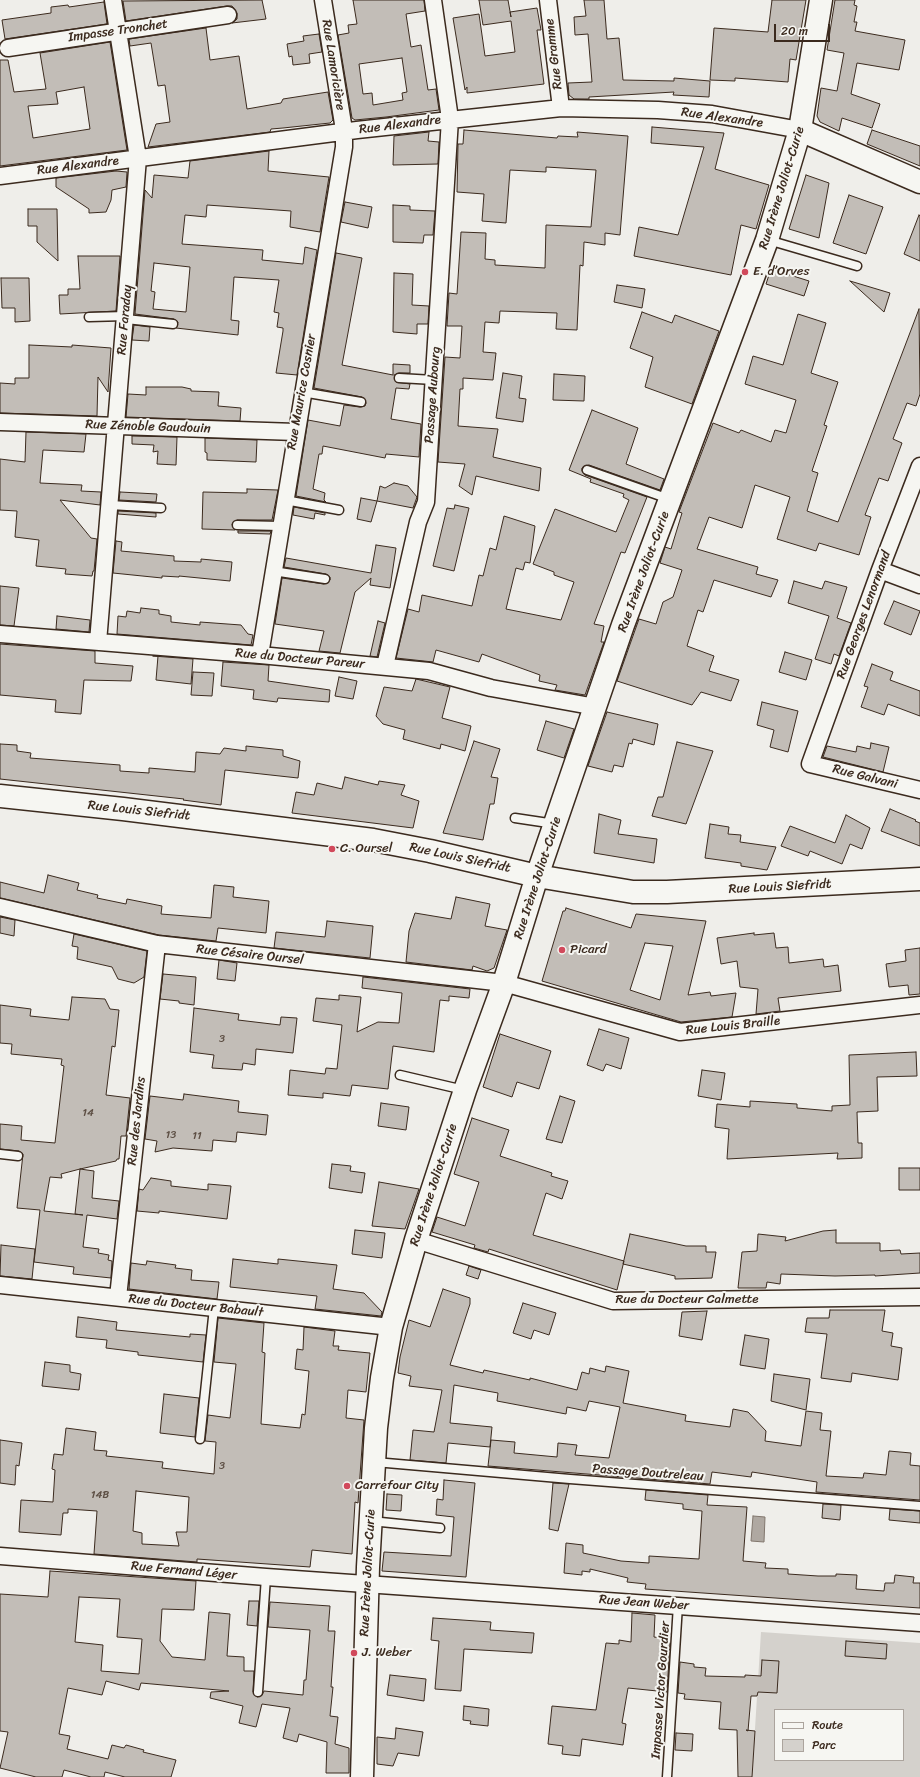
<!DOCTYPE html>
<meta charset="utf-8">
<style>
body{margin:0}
#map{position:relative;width:920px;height:1777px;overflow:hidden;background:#efeeea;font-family:Sriracha,sans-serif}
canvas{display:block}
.legend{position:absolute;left:774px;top:1709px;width:130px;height:52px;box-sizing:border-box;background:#f6f6f2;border:1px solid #aba49d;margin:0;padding:5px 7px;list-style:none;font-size:12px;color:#3b2a1e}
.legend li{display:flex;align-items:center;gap:8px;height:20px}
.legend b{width:20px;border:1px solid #aba49d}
.scale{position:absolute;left:774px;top:24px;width:56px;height:18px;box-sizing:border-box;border:2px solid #3b2a1e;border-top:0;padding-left:5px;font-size:12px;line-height:14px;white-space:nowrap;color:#3b2a1e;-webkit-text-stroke:3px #f6f6f2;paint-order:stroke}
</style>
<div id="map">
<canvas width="920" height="1777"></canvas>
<ul class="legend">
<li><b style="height:5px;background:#f6f6f2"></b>Route</li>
<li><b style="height:11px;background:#d4d1cc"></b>Parc</li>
</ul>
<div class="scale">20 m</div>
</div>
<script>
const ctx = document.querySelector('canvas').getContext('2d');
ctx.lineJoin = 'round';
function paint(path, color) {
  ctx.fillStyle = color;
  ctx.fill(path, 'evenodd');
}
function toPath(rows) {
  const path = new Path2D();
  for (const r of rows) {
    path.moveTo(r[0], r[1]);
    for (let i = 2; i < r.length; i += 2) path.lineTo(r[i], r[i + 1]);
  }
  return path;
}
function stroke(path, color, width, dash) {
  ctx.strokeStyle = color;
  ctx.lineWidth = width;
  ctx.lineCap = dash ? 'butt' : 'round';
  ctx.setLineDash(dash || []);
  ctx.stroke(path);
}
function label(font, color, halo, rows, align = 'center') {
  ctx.font = font + ' Sriracha,sans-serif';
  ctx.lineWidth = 4;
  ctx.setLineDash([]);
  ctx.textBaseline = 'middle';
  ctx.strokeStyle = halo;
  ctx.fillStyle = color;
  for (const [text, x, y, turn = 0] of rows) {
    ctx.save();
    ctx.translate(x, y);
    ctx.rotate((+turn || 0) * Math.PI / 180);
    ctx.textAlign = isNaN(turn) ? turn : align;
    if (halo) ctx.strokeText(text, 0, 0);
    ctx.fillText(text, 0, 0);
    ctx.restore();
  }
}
paint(toPath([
 [761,1632,920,1643,920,1777,752,1777],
 [775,1710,903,1710,903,1760,775,1760]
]), '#d4d1cc');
const water = toPath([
 [753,1516,765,1517,764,1542,751,1541,753,1516]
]);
paint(water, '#afa8a1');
stroke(water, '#81766d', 1);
const building = toPath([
 [262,0,266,19,232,23,237,19,237,13,232,6,227,6,126,21,123,1,262,0],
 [353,0,424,0,425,11,406,14,411,47,421,45,428,90,436,89,439,110,386,117,355,120,352,118,338,35,349,33,348,25,357,24,353,0],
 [402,58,407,92,402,93,403,100,373,105,372,93,363,94,359,64,402,58],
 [479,0,508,0,511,17,510,12,537,8,541,30,537,30,544,84,467,93,467,87,465,90,453,18,479,14,485,56,515,52,511,21,483,25,479,0],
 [584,0,604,0,607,39,619,38,623,80,674,81,674,78,710,81,709,97,673,95,674,92,589,97,589,99,574,99,569,95,568,83,592,82,588,34,575,35,574,17,586,16,584,0],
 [772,0,806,0,796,60,790,59,788,82,735,78,735,81,710,80,714,28,768,32,772,0],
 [835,0,855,0,854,5,857,6,854,22,857,22,855,31,905,40,899,70,857,63,851,94,880,104,872,128,842,118,839,131,820,122,817,116,821,88,837,91,844,53,827,50,835,0],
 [104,2,107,24,5,39,2,20,51,13,51,7,68,5,69,7,104,2],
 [206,28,210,60,239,56,247,109,281,103,283,99,328,92,333,120,330,123,283,128,271,129,270,132,148,147,156,124,170,122,165,85,158,86,151,43,130,46,129,39,206,28],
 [319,34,322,52,309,54,310,63,293,65,292,56,289,57,287,44,304,41,303,36,319,34],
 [110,42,127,150,0,166,0,60,8,60,14,92,46,89,40,53,110,42],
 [84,87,90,129,33,138,28,106,58,104,56,92,84,87],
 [652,127,724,133,715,169,769,185,756,229,741,225,731,275,634,256,639,227,678,235,704,147,651,143,652,127],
 [464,130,557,138,558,136,578,137,577,132,628,136,620,235,605,233,605,245,584,242,583,266,580,265,577,330,556,329,557,313,500,311,499,323,485,322,483,352,496,353,493,380,463,378,463,389,460,389,458,426,498,429,493,457,541,468,539,491,476,476,472,495,459,486,465,464,438,462,445,357,460,358,462,326,447,326,449,293,457,294,461,232,486,233,485,259,495,260,495,265,545,268,546,225,591,227,596,170,546,167,546,172,510,170,506,223,482,221,484,194,457,192,458,144,463,144,464,130],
 [872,130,920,146,920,166,867,144,872,130],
 [429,132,428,141,439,142,438,164,393,165,394,136,429,132],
 [269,151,268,171,329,177,320,232,290,227,291,211,207,205,206,217,185,215,182,244,263,250,262,260,303,264,305,247,317,250,297,375,276,373,283,331,283,328,277,327,279,313,274,312,279,280,234,277,231,320,239,321,238,335,176,328,178,322,174,319,135,314,145,190,152,198,154,175,188,178,190,161,269,151],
 [154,263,190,267,186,312,153,309,155,292,151,291,154,263],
 [116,171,127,172,126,187,112,190,111,200,106,212,89,213,89,209,56,187,56,178,116,171],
 [806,175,829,183,819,238,789,229,806,175],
 [849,195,883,207,866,254,833,243,849,195],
 [345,202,372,207,368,228,341,222,345,202],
 [393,205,410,206,410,210,435,211,433,235,424,235,423,243,393,242,393,205],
 [28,209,57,209,58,261,37,242,37,226,28,226,28,209],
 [919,215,920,216,920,261,904,254,919,215],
 [336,253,362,258,342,365,393,375,393,364,410,365,410,373,399,373,394,375,396,382,410,384,409,389,396,388,391,419,421,424,419,457,386,454,385,458,323,446,322,454,319,454,313,489,325,493,324,500,326,502,296,496,308,420,340,426,344,405,360,407,365,406,366,403,362,397,314,388,336,253],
 [78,256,120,256,116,311,60,314,59,295,68,295,68,289,80,289,78,256],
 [771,269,809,281,804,296,766,284,771,269],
 [394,273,413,274,412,305,429,306,428,324,417,324,417,334,393,332,394,273],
 [1,278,29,278,30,321,15,322,15,308,2,308,1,278],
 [850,281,890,293,884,312,850,281],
 [617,285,645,289,642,308,614,302,617,285],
 [919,309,920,394,916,406,907,403,893,439,902,443,888,481,879,478,865,515,871,517,859,555,819,543,816,551,777,539,790,497,755,485,742,528,709,517,697,549,758,567,756,574,778,580,771,597,714,580,703,612,698,610,687,646,714,656,709,671,739,680,731,701,701,692,692,705,617,681,639,619,656,624,663,602,673,597,682,570,660,563,665,547,671,549,682,513,679,512,713,423,739,433,741,430,771,442,775,430,786,433,796,400,745,384,753,356,783,365,798,314,826,323,811,373,838,382,824,425,827,426,812,471,818,473,807,511,838,522,919,309],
 [642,312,672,323,675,315,719,331,692,404,645,387,653,357,630,348,642,312],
 [134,325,150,327,149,341,132,340,134,325],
 [29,345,72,347,72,345,111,348,108,392,98,377,97,416,0,413,0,383,15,384,15,378,29,378,29,345],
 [503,373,522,376,519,398,526,399,523,422,496,418,503,373],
 [554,374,585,376,584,401,553,400,554,374],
 [146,387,182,387,191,389,191,391,219,392,218,406,241,408,240,421,126,417,128,394,146,395,146,387],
 [592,410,638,428,626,464,664,479,660,490,589,465,582,468,582,471,585,475,647,497,625,553,621,552,594,624,604,626,601,642,604,642,585,695,555,690,557,685,539,681,540,675,482,654,479,662,436,650,433,662,396,658,408,609,419,612,422,595,472,606,479,575,483,576,490,548,496,550,504,516,535,526,530,563,525,562,523,570,516,568,506,609,561,620,574,582,554,575,554,572,533,564,555,509,616,532,629,500,623,497,624,494,590,482,591,479,569,470,592,410],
 [26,432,86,434,84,452,43,450,40,483,82,485,81,491,101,492,100,505,60,500,91,538,97,539,94,571,93,571,92,576,65,574,66,569,36,566,39,540,15,537,17,511,0,510,0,459,25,462,26,432],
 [132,436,177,437,176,465,157,464,158,451,153,452,154,445,132,444,132,436],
 [205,438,257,440,256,462,207,460,207,453,205,452,205,438],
 [394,483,408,486,417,497,413,508,377,501,380,486,385,488,394,483],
 [247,489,278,490,272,520,237,520,232,524,235,530,202,529,203,492,247,493,247,489],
 [120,492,157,494,156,502,119,500,120,492],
 [361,498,377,501,371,522,357,519,361,498],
 [455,505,469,508,454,571,433,566,447,508,454,509,455,505],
 [294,507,325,513,325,515,315,513,314,519,293,515,294,507],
 [118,511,156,513,156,517,118,514,118,511],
 [238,531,271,531,270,534,238,533,238,531],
 [116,541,122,542,121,551,174,556,174,561,201,562,201,559,232,562,230,581,179,576,179,577,162,576,162,578,113,573,116,541],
 [376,545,396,548,390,588,370,585,371,578,355,592,340,653,319,651,324,631,275,624,282,578,324,584,330,580,330,577,326,574,284,567,286,558,371,573,376,545],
 [794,581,822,589,825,581,847,587,837,618,851,623,839,656,834,654,831,664,815,659,829,616,788,603,794,581],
 [0,586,19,588,14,626,0,625,0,586],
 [894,601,920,611,911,635,884,624,894,601],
 [141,608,159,610,159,614,171,616,171,622,200,625,200,622,241,625,248,634,253,635,251,645,117,634,118,616,126,617,127,611,140,613,141,608],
 [57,616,90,620,89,632,56,629,57,616],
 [378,621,385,623,377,657,370,656,378,621],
 [0,644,95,651,95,663,133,666,131,681,84,680,81,714,55,712,56,700,0,695,0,644],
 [785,652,812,660,806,680,779,672,785,652],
 [153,656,193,659,191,684,156,680,158,656,153,656],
 [223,662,269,665,268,681,330,690,329,702,278,698,277,702,253,699,254,690,221,686,223,662],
 [872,664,893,672,890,680,920,691,920,716,888,704,884,715,861,707,868,687,864,686,872,664],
 [193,672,214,673,212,696,191,695,193,672],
 [339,677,357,681,353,699,335,696,339,677],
 [416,679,450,687,442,718,471,726,465,751,441,744,440,749,403,739,405,730,383,724,376,716,384,687,412,691,416,679],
 [762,702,798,711,788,752,770,747,774,730,757,725,762,702],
 [607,712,658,724,654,745,633,739,632,744,629,743,623,767,614,765,612,772,588,766,607,712],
 [546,721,574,729,564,758,537,750,546,721],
 [474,741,500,749,491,777,498,778,494,804,490,804,483,840,443,833,474,741],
 [677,742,713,751,686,824,652,816,658,797,663,797,677,742],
 [871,743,889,747,883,772,823,757,827,746,856,752,857,746,870,749,871,743],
 [0,744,17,745,17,751,31,753,30,758,120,765,120,771,149,773,149,768,195,772,196,752,220,754,224,748,246,751,246,746,283,750,283,756,300,761,298,778,225,770,221,805,183,800,184,799,0,779,0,744],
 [345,777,378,785,379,781,405,785,401,795,419,801,413,828,292,813,296,792,314,795,317,783,342,789,345,777],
 [890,809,916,820,915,821,920,823,920,846,881,831,890,809],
 [599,814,621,820,618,834,657,839,654,863,594,853,599,814],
 [846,815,870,828,862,849,850,844,842,864,810,851,808,856,781,846,790,826,835,843,846,815],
 [710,824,729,827,728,834,741,835,740,842,776,847,767,870,741,866,741,863,705,858,710,824],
 [48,875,79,883,77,890,98,895,97,898,126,904,127,899,162,906,161,914,211,918,214,885,234,887,233,897,269,901,266,933,218,928,216,941,159,935,0,898,0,882,44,893,48,875],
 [456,897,490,904,485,926,507,930,494,968,487,971,473,966,472,970,406,962,409,931,415,913,451,919,456,897],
 [566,908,631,928,636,914,706,921,688,995,710,992,711,996,736,993,732,1017,681,1022,542,981,563,911,565,911,566,908],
 [645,943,673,946,660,1000,630,990,645,943],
 [0,917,15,920,14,936,0,933,0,917],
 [327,921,373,926,370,958,274,948,276,932,325,937,327,921],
 [754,933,754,935,774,933,776,948,788,947,789,963,823,959,824,967,838,965,841,991,778,998,780,1011,756,1014,758,989,740,987,737,961,721,964,717,938,754,933],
 [74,934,147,951,144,977,134,983,118,979,112,967,77,959,78,947,72,946,74,934],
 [920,948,920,994,909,995,908,985,889,987,886,964,906,961,905,950,920,948],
 [219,960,237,963,235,981,217,979,219,960],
 [163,974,196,977,194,1005,179,1003,179,1001,160,999,163,974],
 [363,977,470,989,469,998,449,996,449,1001,440,1000,434,1052,393,1046,388,1089,352,1085,350,1096,323,1093,323,1098,288,1095,290,1070,325,1074,326,1068,337,1069,342,1025,313,1021,316,998,339,1000,339,995,361,997,357,1032,378,1022,399,1023,402,993,362,988,363,977],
 [72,997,105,999,110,1009,119,1010,115,1047,112,1046,106,1095,130,1098,126,1136,121,1136,119,1159,117,1159,116,1161,80,1169,94,1171,92,1198,119,1201,117,1219,87,1215,83,1247,99,1249,98,1253,109,1255,108,1260,112,1261,111,1278,73,1274,74,1267,34,1262,40,1210,17,1208,23,1154,19,1151,0,1149,0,1124,22,1126,21,1140,55,1143,64,1066,61,1065,62,1059,11,1054,12,1044,0,1043,0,1005,31,1009,30,1016,69,1020,72,997],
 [80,1169,75,1214,83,1215,44,1211,50,1177,62,1178,61,1174,80,1169],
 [194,1008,239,1014,238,1020,280,1025,281,1017,297,1018,293,1053,256,1049,255,1065,243,1063,242,1070,212,1068,214,1055,190,1052,194,1008],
 [599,1029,629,1038,621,1069,606,1064,603,1071,587,1065,599,1029],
 [500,1034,551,1051,539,1089,517,1082,512,1097,483,1087,500,1034],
 [916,1052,917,1076,877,1077,878,1111,857,1112,858,1143,862,1143,862,1158,837,1159,838,1153,727,1159,729,1129,715,1127,717,1104,750,1107,750,1101,797,1104,797,1108,832,1111,832,1106,850,1105,849,1055,916,1052],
 [702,1070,725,1073,721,1100,698,1096,702,1070],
 [184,1094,239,1101,238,1112,268,1115,266,1135,237,1132,236,1142,213,1140,212,1151,173,1148,155,1152,157,1141,145,1139,150,1096,183,1100,184,1094],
 [560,1096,575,1101,562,1143,546,1139,560,1096],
 [381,1103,409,1107,406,1130,378,1126,381,1103],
 [472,1118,509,1130,500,1156,552,1173,551,1176,568,1181,562,1199,546,1193,533,1235,624,1261,617,1290,489,1249,488,1252,474,1248,475,1245,432,1232,437,1217,465,1226,479,1182,454,1174,472,1118],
 [332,1164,351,1166,350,1171,365,1173,362,1193,329,1188,332,1164],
 [899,1168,920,1168,920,1190,899,1190,899,1168],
 [151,1178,171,1181,171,1186,208,1190,208,1184,231,1186,227,1219,159,1211,159,1213,137,1211,139,1189,143,1190,151,1178],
 [379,1182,419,1189,405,1229,372,1226,379,1182],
 [355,1230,385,1233,382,1258,352,1254,355,1230],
 [836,1230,836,1243,880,1243,880,1251,900,1250,901,1254,920,1253,920,1273,875,1276,875,1275,835,1276,781,1274,780,1284,767,1282,766,1288,738,1288,742,1252,757,1251,758,1234,786,1237,785,1241,823,1231,836,1230],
 [630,1234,686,1246,706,1246,706,1252,716,1252,712,1278,675,1279,675,1276,623,1264,630,1234],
 [1,1245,35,1249,32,1279,0,1276,1,1245],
 [233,1259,278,1264,278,1259,337,1265,333,1289,364,1293,382,1312,381,1316,315,1309,317,1296,230,1287,233,1259],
 [147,1261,176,1265,175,1268,192,1270,191,1280,219,1282,217,1299,129,1289,131,1263,146,1265,147,1261],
 [469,1266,481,1270,478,1279,466,1275,469,1266],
 [443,1289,470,1298,470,1304,450,1365,483,1373,484,1370,530,1380,530,1378,577,1390,582,1372,589,1374,590,1368,605,1372,606,1366,629,1371,623,1403,686,1415,685,1421,730,1427,733,1409,748,1412,766,1431,765,1441,801,1446,806,1411,822,1413,820,1430,831,1431,826,1476,863,1478,864,1473,886,1475,889,1451,911,1453,910,1465,920,1466,920,1500,816,1492,817,1482,752,1472,751,1477,712,1472,710,1484,488,1466,491,1440,515,1442,514,1453,557,1457,558,1443,577,1445,575,1455,609,1458,620,1407,589,1401,586,1411,567,1407,566,1414,497,1401,498,1393,454,1385,450,1423,492,1427,490,1447,448,1443,446,1463,410,1460,413,1430,434,1432,442,1390,409,1386,411,1376,398,1373,400,1357,409,1320,430,1327,443,1289],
 [523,1303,556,1313,549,1335,534,1330,531,1339,513,1333,523,1303],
 [830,1310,885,1310,882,1331,893,1333,891,1346,902,1348,898,1380,852,1373,851,1382,821,1378,827,1334,805,1332,807,1318,829,1318,830,1310],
 [707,1311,702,1340,679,1336,682,1312,707,1311],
 [78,1317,117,1322,116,1330,190,1337,190,1334,206,1335,203,1362,138,1355,138,1352,106,1348,107,1340,76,1337,78,1317],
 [218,1318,264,1323,262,1352,265,1353,261,1424,300,1428,302,1414,305,1415,309,1371,295,1369,297,1349,303,1350,304,1327,335,1331,333,1346,339,1346,338,1350,370,1353,366,1392,348,1390,346,1418,364,1420,358,1503,355,1502,352,1554,312,1550,310,1567,197,1559,197,1562,94,1554,97,1511,68,1509,68,1513,63,1513,61,1535,19,1532,21,1500,53,1502,55,1470,52,1469,54,1454,63,1455,66,1428,96,1432,94,1450,107,1451,106,1456,163,1462,162,1468,214,1474,216,1442,205,1441,208,1415,230,1418,236,1364,214,1362,218,1318],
 [136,1491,189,1497,187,1532,176,1532,179,1546,142,1544,142,1533,133,1531,136,1491],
 [745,1335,769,1339,765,1369,740,1365,745,1335],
 [45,1362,70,1365,70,1372,81,1374,79,1390,42,1386,45,1362],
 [774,1374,810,1379,806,1410,771,1401,774,1374],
 [164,1394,199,1398,195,1437,160,1433,164,1394],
 [0,1440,22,1443,19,1466,16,1465,15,1485,0,1483,0,1440],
 [444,1480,475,1483,466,1577,382,1571,384,1552,451,1556,454,1517,436,1515,437,1499,443,1500,444,1480],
 [553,1483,569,1484,558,1531,549,1529,553,1483],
 [646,1490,708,1495,707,1505,747,1507,743,1561,766,1563,765,1568,788,1569,788,1574,818,1576,836,1576,836,1574,857,1575,856,1589,884,1591,885,1583,894,1583,895,1575,914,1577,913,1583,920,1583,920,1608,645,1589,646,1584,627,1582,628,1578,590,1569,590,1572,582,1571,582,1575,564,1573,566,1543,583,1545,583,1553,621,1561,649,1563,649,1556,699,1559,702,1511,683,1509,683,1504,645,1500,646,1490],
 [387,1494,402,1495,401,1511,386,1510,387,1494],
 [823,1504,841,1505,840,1520,822,1518,823,1504],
 [890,1509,920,1511,920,1523,889,1520,890,1509],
 [50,1571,196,1581,194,1610,162,1609,160,1641,172,1657,205,1660,209,1612,230,1614,227,1656,244,1657,244,1671,254,1671,253,1692,257,1697,262,1695,264,1691,303,1695,304,1680,306,1680,310,1630,268,1627,270,1602,330,1606,328,1631,335,1631,331,1687,333,1687,330,1716,338,1717,335,1744,349,1748,349,1773,326,1773,327,1742,299,1734,297,1742,283,1738,290,1708,262,1704,256,1727,239,1723,243,1706,210,1698,211,1692,229,1691,141,1683,139,1690,106,1681,102,1695,68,1688,59,1734,70,1736,67,1749,108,1759,112,1745,124,1748,126,1745,144,1750,143,1752,176,1760,171,1777,125,1777,105,1772,104,1777,91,1777,64,1770,62,1777,36,1777,0,1768,8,1732,0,1731,0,1594,48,1597,50,1571],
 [79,1597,120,1599,117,1637,142,1639,139,1674,101,1671,103,1645,75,1642,79,1597],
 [249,1601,259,1601,257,1626,247,1625,249,1601],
 [632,1613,655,1615,654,1637,661,1638,661,1642,670,1643,667,1692,628,1688,622,1723,626,1724,623,1745,582,1739,580,1756,562,1754,563,1746,548,1744,552,1706,596,1710,606,1643,619,1644,619,1640,631,1642,632,1613],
 [433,1618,491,1622,490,1630,534,1633,532,1653,464,1649,461,1691,435,1689,439,1641,431,1640,433,1618],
 [846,1641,887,1644,886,1659,845,1656,846,1641],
 [762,1660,779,1661,777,1693,758,1692,757,1696,751,1696,748,1731,746,1730,755,1731,752,1777,738,1777,737,1730,719,1729,721,1702,684,1699,685,1694,678,1693,680,1662,694,1664,694,1667,706,1668,705,1676,745,1677,745,1675,761,1676,762,1660],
 [390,1675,426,1679,424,1701,387,1695,390,1675],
 [464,1706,489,1709,488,1726,470,1724,471,1721,463,1720,464,1706],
 [396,1728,423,1732,419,1756,398,1753,393,1766,377,1764,377,1737,395,1739,396,1728],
 [676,1733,693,1734,692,1751,675,1750,676,1733]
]);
paint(building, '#c2bdb7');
stroke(building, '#3b2a1e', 1);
const lane = toPath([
 [768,240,857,266],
 [89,317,126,316],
 [126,319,173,324],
 [399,378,434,380],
 [302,392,361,402],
 [587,470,669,499],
 [285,500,339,510],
 [110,505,161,508],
 [237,525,280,526],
 [273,571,325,579],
 [515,818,555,824],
 [400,1075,464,1090],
 [0,1154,18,1156],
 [200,1439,214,1308],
 [375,1462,570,1479,920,1506],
 [371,1521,440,1528],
 [258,1692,266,1577],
 [667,1777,678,1605]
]);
const street = toPath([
 [548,0,561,108],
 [8,48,228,15],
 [0,176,357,130,561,108,658,110,712,114,800,130],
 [0,422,296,432],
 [920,466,880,570,810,764,920,790],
 [880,570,920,585],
 [0,634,260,655,429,671,491,688,596,707],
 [98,642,138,158,113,0],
 [260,655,344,147,344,130,323,0],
 [385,666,418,522,426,502,450,119,433,0],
 [0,907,157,944,504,983,680,1032,920,1005],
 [416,1240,613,1301,920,1297],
 [0,1285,391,1327],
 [118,1297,157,944],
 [0,1556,266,1577,920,1623]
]);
const secondary = toPath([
 [800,130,920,182],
 [0,796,123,809,373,840,430,851,537,876,633,892,667,892,920,879],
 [362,1777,368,1567,376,1428,382,1378,391,1327,416,1240,465,1090,504,983,537,876,623,625,767,240,800,130,821,0]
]);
stroke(lane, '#3b2a1e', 11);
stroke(street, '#3b2a1e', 19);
stroke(secondary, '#3b2a1e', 25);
stroke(lane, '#f6f6f2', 8);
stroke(street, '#f6f6f2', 16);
stroke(secondary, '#f6f6f2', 22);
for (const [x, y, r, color] of [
 [745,272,4,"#d1495b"],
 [332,849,4,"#d1495b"],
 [562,950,4,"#d1495b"],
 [347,1486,4,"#d1495b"],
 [354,1653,4,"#d1495b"]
]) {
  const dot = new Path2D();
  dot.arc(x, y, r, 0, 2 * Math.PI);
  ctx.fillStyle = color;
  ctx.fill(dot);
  stroke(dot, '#f6f6f2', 1.5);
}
label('11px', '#5d4f44', null, [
 ["3",222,1039],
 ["14",88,1113],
 ["13",171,1135],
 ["11",197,1136],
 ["3",222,1466],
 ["14B",100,1495]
]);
label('13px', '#3b2a1e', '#f6f6f2', [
 ["Impasse Tronchet",118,31,-8],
 ["Rue Gramme",554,54,-97],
 ["Rue Lamoricière",333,65,81],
 ["Rue Alexandre",722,118,8],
 ["Rue Alexandre",400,125,-7],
 ["Rue Alexandre",78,166,-7],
 ["Rue Irène Joliot-Curie",782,188,-73],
 ["Rue Faraday",125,320,-85],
 ["Rue Maurice Cosnier",302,392,-80],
 ["Passage Aubourg",433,395,-86],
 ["Rue Zénoble Gaudouin",148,427,2],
 ["Rue Irène Joliot-Curie",644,572,-70],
 ["Rue Georges Lenormand",864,615,-70],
 ["Rue du Docteur Pareur",300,659,5],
 ["Rue Galvani",865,777,14],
 ["Rue Louis Siefridt",139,811,6],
 ["Rue Louis Siefridt",460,858,12],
 ["Rue Irène Joliot-Curie",538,878,-72],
 ["Rue Louis Siefridt",780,887,-3],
 ["Rue Césaire Oursel",250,955,6],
 ["Rue Louis Braille",733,1026,-6],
 ["Rue des Jardins",137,1121,-84],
 ["Rue Irène Joliot-Curie",434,1185,-72],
 ["Rue du Docteur Calmette",687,1300],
 ["Rue du Docteur Babault",196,1306,6],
 ["Passage Doutreleau",648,1473,4],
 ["Rue Fernand Léger",184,1571,5],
 ["Rue Irène Joliot-Curie",368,1573,-87],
 ["Rue Jean Weber",644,1603,4],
 ["Impasse Victor Gourdier",661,1690,-86]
]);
label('13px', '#3b2a1e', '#f6f6f2', [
 ["E. d’Orves",753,272],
 ["C. Oursel",340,849],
 ["Picard",570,950],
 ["Carrefour City",355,1486],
 ["J. Weber",362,1653]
], 'left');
</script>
